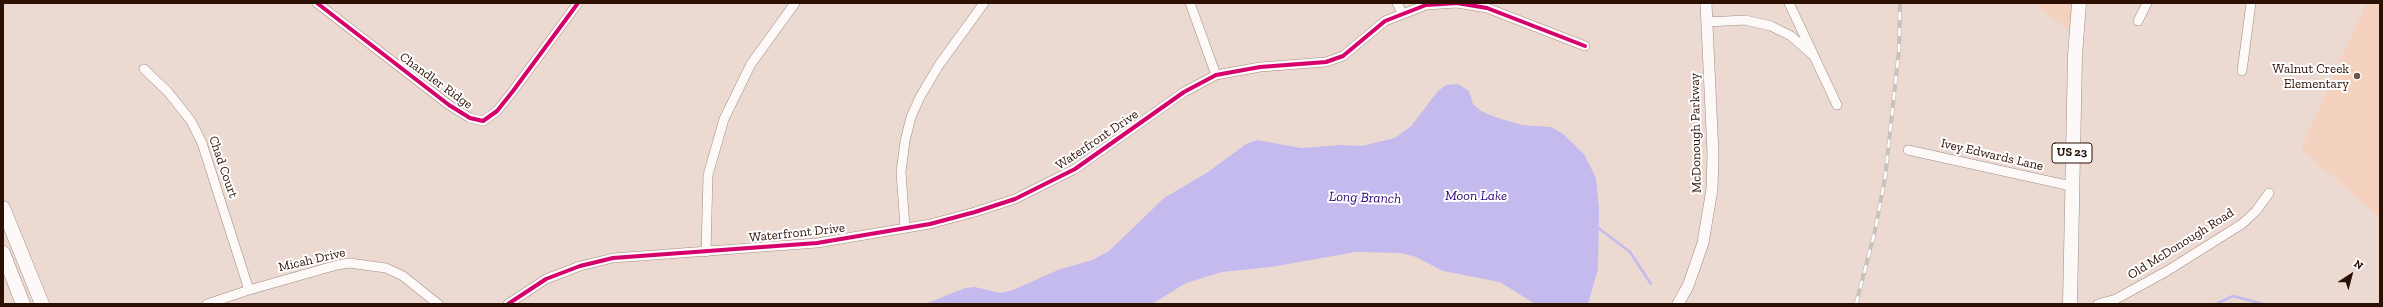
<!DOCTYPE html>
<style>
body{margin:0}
#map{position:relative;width:2383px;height:307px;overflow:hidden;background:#ecdad2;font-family:"Zilla Slab",serif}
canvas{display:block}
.frame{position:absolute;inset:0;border:4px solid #2b1003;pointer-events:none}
.north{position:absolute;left:2331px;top:255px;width:40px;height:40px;-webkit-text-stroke:3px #fff;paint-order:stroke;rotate:36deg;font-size:11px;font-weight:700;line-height:16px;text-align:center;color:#2b1003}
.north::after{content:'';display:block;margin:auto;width:14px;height:18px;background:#2b1003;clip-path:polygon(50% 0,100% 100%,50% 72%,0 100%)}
</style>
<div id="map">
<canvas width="2383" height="307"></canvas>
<div class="frame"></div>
<div class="north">N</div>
</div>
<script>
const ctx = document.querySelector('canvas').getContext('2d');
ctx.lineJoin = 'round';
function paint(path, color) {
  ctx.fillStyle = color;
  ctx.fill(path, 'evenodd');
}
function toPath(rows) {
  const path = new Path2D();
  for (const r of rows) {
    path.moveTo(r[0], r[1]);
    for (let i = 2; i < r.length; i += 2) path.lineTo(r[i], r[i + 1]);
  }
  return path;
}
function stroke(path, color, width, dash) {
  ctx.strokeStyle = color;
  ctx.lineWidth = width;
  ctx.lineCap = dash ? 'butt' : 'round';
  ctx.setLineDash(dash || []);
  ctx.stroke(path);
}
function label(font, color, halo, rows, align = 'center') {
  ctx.font = font + ' "Zilla Slab",serif';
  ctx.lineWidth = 4;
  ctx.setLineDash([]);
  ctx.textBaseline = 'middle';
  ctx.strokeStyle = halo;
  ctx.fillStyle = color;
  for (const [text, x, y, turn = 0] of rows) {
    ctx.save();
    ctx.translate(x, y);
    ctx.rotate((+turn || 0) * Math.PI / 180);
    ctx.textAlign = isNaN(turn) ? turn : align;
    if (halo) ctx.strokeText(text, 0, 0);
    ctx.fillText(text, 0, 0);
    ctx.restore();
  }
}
paint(toPath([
 [2034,3,2076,3,2072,33],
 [2366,3,2380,3,2380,218,2301,149]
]), '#f5d1bf');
paint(toPath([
 [1458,84,1469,91,1473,104,1481,111,1495,117,1522,125,1551,127,1562,133,1584,154,1596,178,1599,208,1598,269,1588,304,1535,304,1500,282,1443,271,1416,257,1402,253,1356,252,1271,267,1222,272,1186,283,1152,304,925,304,965,288,975,287,1001,293,1013,290,1058,270,1092,260,1109,251,1164,198,1208,172,1246,144,1257,140,1301,148,1341,145,1361,146,1395,138,1411,126,1438,91,1446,85]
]), '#c4baed');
stroke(toPath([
 [1597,227,1630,252,1651,284],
 [2216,304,2233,296,2263,304]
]), '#c4baed', 2.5);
const minor = toPath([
 [317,3,449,105,470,118,483,121,497,111,513,91,578,3],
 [1190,3,1216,75],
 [1397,3,1402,13],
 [1789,3,1837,105],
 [2138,21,2147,3],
 [1707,22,1745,20,1771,26,1791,36,1814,56],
 [144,69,168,92,191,121,202,143,249,290],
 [2242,71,2251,3],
 [1908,150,2071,186],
 [905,228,901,172,905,141,911,117,920,97,939,65,984,3],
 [706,252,708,175,724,119,751,64,795,3],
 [207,304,249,290,337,265,349,263,386,268,403,276,438,304],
 [508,304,546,279,580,266,613,258,817,243,930,224,975,212,1015,199,1075,169,1184,92,1216,75,1260,67,1326,62,1343,56,1385,21,1426,5,1457,3,1487,8,1585,46],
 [2098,304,2116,299,2167,271,2242,224,2256,211,2269,193]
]);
const tertiary = toPath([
 [1678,304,1688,286,1703,243,1712,189,1713,154,1706,3]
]);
const primary = toPath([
 [3,208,42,304],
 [3,253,23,304],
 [2070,304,2075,56,2079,3]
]);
stroke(minor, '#a18c81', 10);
stroke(tertiary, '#a18c81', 12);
stroke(primary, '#a18c81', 15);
stroke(minor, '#fcf9f8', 9);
stroke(tertiary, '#fcf9f8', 11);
stroke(primary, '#fcf9f8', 14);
const rail = toPath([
 [1856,304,1875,231,1885,178,1899,50,1900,3]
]);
stroke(rail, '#c8c2bf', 4);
stroke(rail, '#fff', 2.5, [8]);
stroke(toPath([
 [317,3,449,105,470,118,483,121,497,111,513,91,578,3],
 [508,304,546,279,580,266,613,258,817,243,930,224,975,212,1015,199,1075,169,1184,92,1216,75,1260,67,1326,62,1343,56,1385,21,1426,5,1457,3,1487,8,1585,46]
]), '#d6006c', 4);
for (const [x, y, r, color] of [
 [2357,76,4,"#6f574b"]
]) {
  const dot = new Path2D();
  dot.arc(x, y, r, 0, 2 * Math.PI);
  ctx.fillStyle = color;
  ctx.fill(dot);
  stroke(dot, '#fff', 1.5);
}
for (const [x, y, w] of [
 [2072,153,40]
]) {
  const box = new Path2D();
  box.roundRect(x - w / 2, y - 10, w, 20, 3);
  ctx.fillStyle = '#fff';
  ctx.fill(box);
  stroke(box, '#2b1003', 1);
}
label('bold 12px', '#2b1003', null, [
 ["US 23",2072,153]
]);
label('13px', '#2b1003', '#fff', [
 ["Walnut Creek",2349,69],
 ["Elementary",2349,84]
], 'right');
label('13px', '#2b1003', '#fff', [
 ["Chandler Ridge",436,81,36],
 ["McDonough Parkway",1696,133,-91],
 ["Waterfront Drive",1097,140,-34],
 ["Ivey Edwards Lane",1992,155,13],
 ["Chad Court",223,167,71],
 ["Waterfront Drive",797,233,-6],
 ["Old McDonough Road",2181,244,-32],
 ["Micah Drive",312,260,-13]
]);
label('italic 14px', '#300478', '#fff', [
 ["Moon Lake",1476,196],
 ["Long Branch",1365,198,2]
]);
</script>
